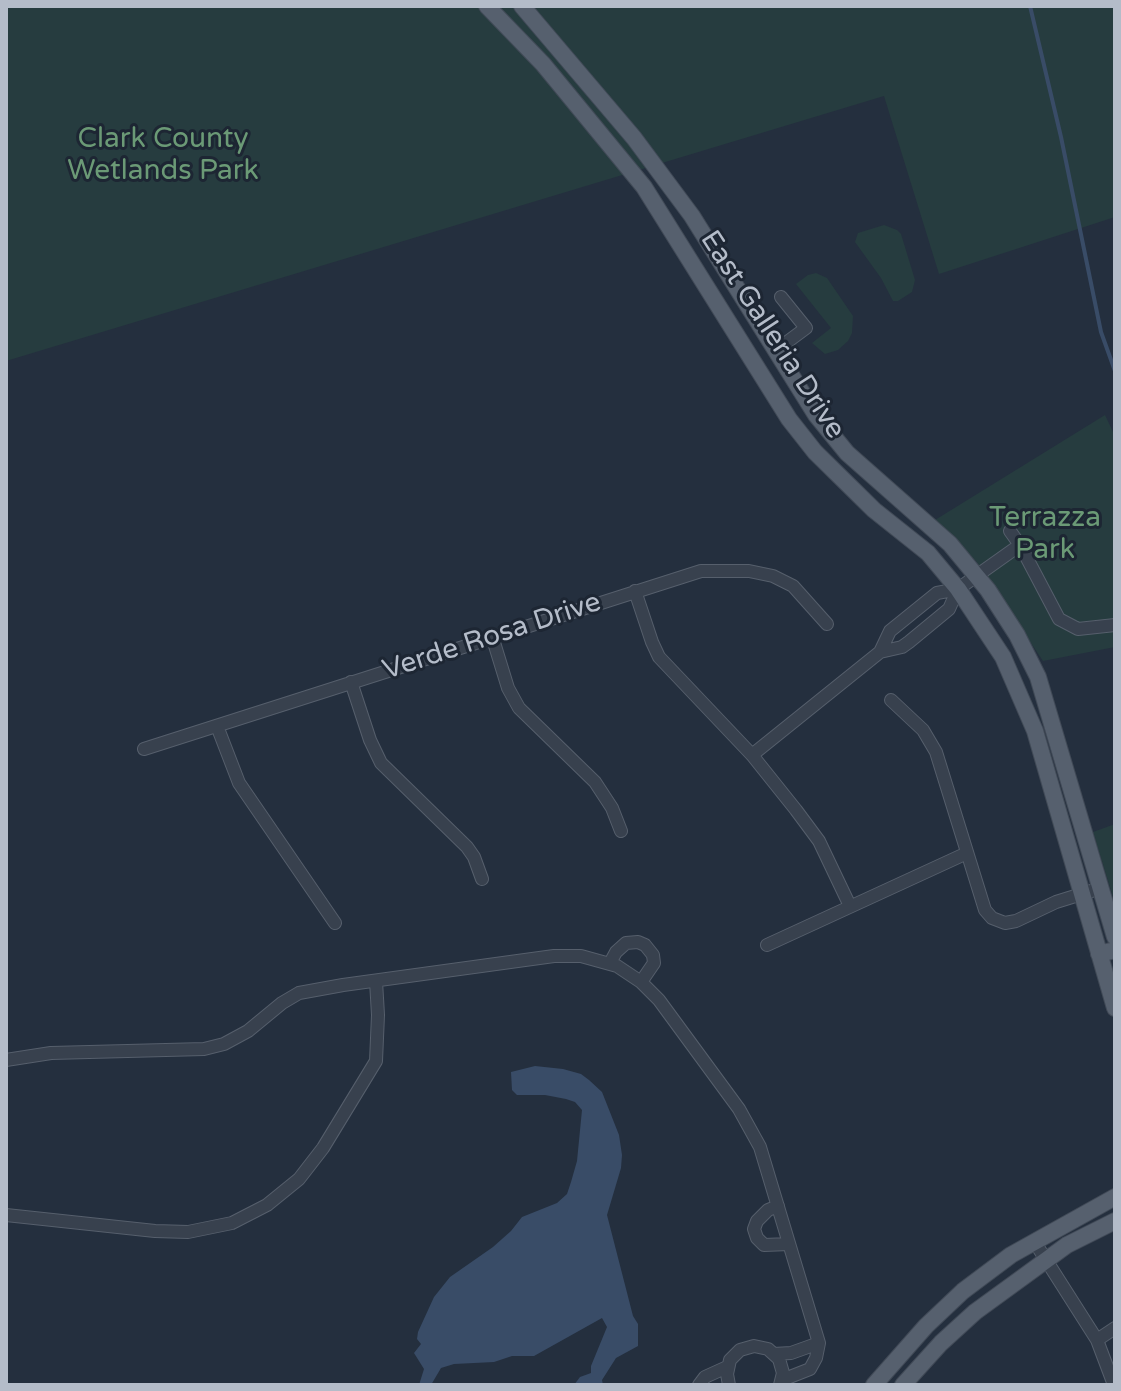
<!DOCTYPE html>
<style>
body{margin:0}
#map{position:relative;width:1121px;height:1391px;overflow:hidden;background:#242f3e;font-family:"Varela Round",sans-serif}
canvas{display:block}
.frame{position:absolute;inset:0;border:8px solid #b4bcc9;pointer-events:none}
</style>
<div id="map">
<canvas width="1121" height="1391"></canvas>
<div class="frame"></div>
</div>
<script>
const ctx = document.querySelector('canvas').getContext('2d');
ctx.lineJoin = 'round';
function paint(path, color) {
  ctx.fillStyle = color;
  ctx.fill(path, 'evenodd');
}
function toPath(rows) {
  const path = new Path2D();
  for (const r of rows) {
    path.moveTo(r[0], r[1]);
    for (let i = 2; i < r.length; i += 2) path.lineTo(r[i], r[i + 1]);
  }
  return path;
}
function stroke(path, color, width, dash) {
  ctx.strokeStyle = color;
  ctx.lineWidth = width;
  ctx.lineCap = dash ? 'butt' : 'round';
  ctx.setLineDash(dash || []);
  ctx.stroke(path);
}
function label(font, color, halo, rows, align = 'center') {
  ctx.font = font + ' "Varela Round",sans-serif';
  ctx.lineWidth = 6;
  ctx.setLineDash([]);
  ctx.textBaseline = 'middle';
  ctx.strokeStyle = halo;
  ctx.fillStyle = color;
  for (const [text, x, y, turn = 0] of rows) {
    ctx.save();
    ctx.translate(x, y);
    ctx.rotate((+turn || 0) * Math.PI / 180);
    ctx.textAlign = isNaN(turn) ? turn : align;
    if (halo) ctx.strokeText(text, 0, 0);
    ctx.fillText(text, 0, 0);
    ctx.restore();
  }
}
paint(toPath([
 [6,6,1115,6,1115,217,939,274,884,96,6,361],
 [884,225,897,230,901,234,915,280,912,292,898,301,893,301,881,278,855,242,858,233],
 [816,273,827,278,853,316,852,333,848,341,838,350,825,354,812,343,831,328,796,284,808,275],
 [1105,415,1115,436,1115,647,1043,661,976,561,935,520],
 [1115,824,1115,896,1113,897,1093,832]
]), '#263c3f');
paint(toPath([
 [535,1066,563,1069,581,1074,589,1080,602,1092,619,1135,622,1155,621,1168,607,1215,633,1316,638,1324,638,1346,616,1358,602,1380,603,1385,574,1385,580,1377,591,1373,591,1366,607,1327,602,1318,534,1356,512,1356,494,1362,454,1364,441,1368,431,1385,419,1385,424,1369,414,1353,421,1344,417,1339,418,1332,434,1297,450,1277,493,1247,511,1231,522,1217,557,1203,567,1194,571,1182,577,1161,582,1110,575,1102,566,1099,545,1095,517,1095,512,1090,511,1072]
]), '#394c67');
stroke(toPath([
 [1030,6,1061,137,1101,332,1115,371]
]), '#394c67', 4);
const minor = toPath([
 [775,351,806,328,781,297],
 [1010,531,1020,545],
 [635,591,652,642,659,657,752,755,796,810,819,841,850,906],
 [492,636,508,688,519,708,595,782,612,808,621,831],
 [880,652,902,647,909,642,949,609,958,589],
 [351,682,370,740,381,763,467,847,474,857,482,879],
 [891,700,923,730,936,752,985,910,992,918,1005,923,1016,921,1056,902,1101,888],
 [217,726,239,783,335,923],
 [144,749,701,571,749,571,773,576,793,586,827,624],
 [752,755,880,652,890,631,937,593,958,589,1020,545,1059,619,1078,629,1115,625],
 [767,945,967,853],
 [610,963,616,952,626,943,638,942,645,945,653,955,654,963,641,982],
 [6,1060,51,1053,204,1049,224,1044,248,1031,282,1003,299,993,343,985,554,956,581,956,617,966,641,982,659,1000,739,1109,760,1147,819,1343,816,1358,810,1369,782,1380],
 [778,1206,768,1210,757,1221,754,1229,757,1238,764,1245,789,1244],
 [6,1215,155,1231,188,1232,232,1223,267,1205,299,1179,323,1148,376,1061,378,1015,376,981],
 [1034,1241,1097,1340,1114,1385],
 [1097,1340,1115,1328],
 [774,1354,791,1353,819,1343],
 [699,1385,705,1377,727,1367],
 [729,1385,727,1374,730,1360,740,1350,754,1346,768,1349,779,1359,783,1373,780,1385]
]);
const major = toPath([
 [487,6,543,64,644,187,789,419,815,452,874,510,928,553,958,589,1003,657,1035,731,1115,1008],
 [522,6,634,138,692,216,816,415,847,453,950,544,988,590,1017,635,1038,677,1115,937],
 [1099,954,1115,950],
 [874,1385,926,1326,963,1291,1011,1255,1115,1197],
 [903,1385,941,1343,975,1312,1067,1245,1115,1221]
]);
stroke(minor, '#565f6c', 14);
stroke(major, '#414a57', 18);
stroke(minor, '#38414e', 12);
stroke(major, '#56606e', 16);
label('28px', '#6b9a76', '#1d2633', [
 ["Clark County",163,140],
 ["Wetlands Park",163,172],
 ["Terrazza",1045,519],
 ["Park",1045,551]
]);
label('28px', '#b4bcc9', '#1d2633', [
 ["East Galleria Drive",772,335,57],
 ["Verde Rosa Drive",492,637,-18]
]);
</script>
